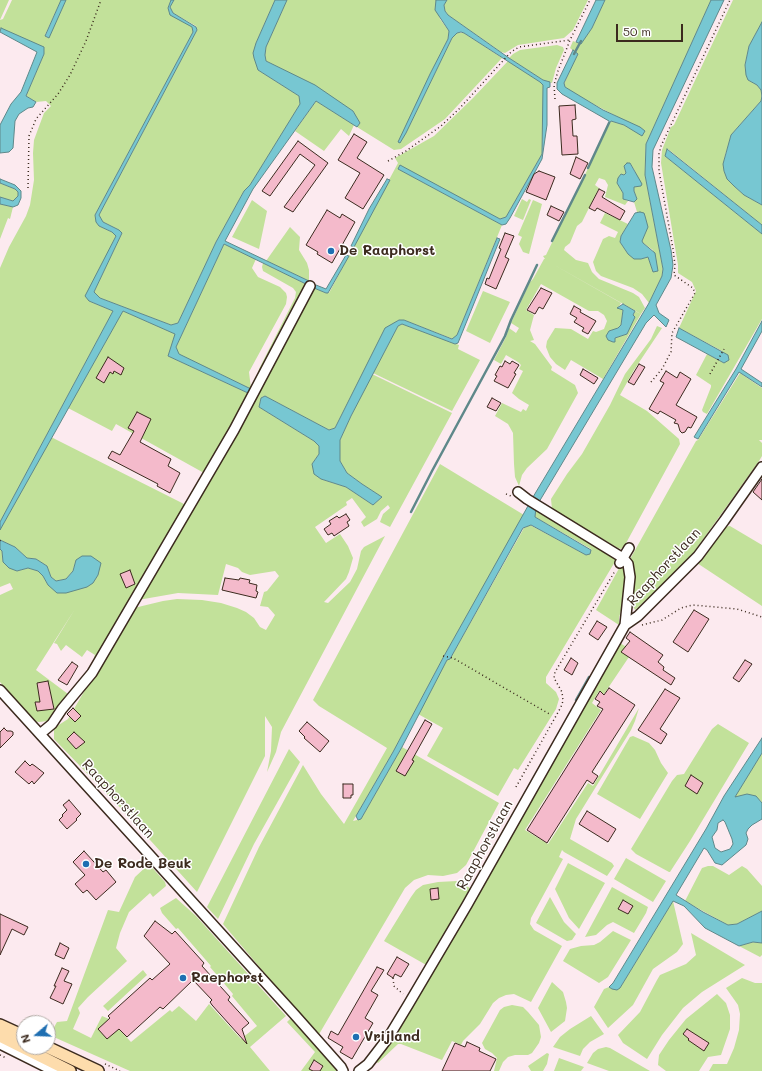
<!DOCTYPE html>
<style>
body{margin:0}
#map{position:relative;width:762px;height:1071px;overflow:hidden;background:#fceaef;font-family:Mali,sans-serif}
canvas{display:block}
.north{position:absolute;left:16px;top:1015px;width:40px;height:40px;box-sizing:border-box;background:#fff;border:1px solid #b1aaa5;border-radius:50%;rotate:251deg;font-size:11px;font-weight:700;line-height:16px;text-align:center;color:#3b2a1e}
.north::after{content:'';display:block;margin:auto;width:14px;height:18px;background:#1f6fb2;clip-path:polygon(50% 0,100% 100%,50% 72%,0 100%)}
.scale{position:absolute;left:616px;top:24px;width:67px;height:18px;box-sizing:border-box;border:2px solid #3b2a1e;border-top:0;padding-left:5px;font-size:12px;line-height:14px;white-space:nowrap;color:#3b2a1e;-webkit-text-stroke:3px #fff;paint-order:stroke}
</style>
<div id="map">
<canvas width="762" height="1071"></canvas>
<div class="north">N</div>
<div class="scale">50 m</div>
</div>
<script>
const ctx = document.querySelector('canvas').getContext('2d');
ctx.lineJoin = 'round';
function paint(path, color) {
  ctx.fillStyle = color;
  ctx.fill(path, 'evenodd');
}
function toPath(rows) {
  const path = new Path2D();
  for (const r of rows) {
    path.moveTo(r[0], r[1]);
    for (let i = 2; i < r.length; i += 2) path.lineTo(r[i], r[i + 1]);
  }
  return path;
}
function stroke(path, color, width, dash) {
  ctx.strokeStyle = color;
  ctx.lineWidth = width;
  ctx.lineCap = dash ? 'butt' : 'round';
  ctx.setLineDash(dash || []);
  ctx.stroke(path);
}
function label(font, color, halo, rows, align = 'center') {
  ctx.font = font + ' Mali,sans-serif';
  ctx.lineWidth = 3;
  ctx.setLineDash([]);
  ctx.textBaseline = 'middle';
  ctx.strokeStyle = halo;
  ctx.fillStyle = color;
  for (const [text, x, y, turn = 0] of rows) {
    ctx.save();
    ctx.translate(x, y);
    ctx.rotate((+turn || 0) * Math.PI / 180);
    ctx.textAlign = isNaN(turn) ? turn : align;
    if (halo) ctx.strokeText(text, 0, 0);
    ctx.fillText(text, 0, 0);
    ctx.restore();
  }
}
paint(toPath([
 [0,0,9,0,0,20,3,19,12,0,61,0,45,35,48,38,66,0,171,0,168,8,170,14,193,27,193,32,95,215,99,226,112,232,116,236,89,301,113,311,0,522,0,268,9,247,26,216,30,205,34,180,33,153,34,140,44,113,51,106,46,101,36,102,26,96,44,54,0,29],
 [174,0,275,0,256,43,258,70,299,96,300,99,300,104,295,113,250,185,244,191,216,242,178,323,171,325,100,298,94,292,122,233,119,230,103,222,99,215,197,30,196,26,173,13,170,7],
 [287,0,436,0,440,19,449,31,448,39,430,74,406,133,452,38,457,33,464,33,502,58,445,119,401,149,394,150,357,127,359,123,353,111,266,61,265,55,266,47],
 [447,0,588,0,573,30,564,38,518,45,505,53,501,52,448,15,445,11,444,5],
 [605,0,711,0,646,144,645,175,663,269,662,276,649,303,642,294,633,288,601,276,596,271,593,262,603,239,609,236,615,238,618,232,600,223,605,213,628,224,621,236,620,242,628,254,641,259,648,257,653,272,653,250,643,243,642,241,642,237,646,232,640,212,637,212,634,202,637,199,634,191,634,186,637,186,635,171,630,163,626,173,624,175,621,174,617,183,623,193,623,199,628,201,625,205,605,197,608,185,605,180,599,178,595,185,599,188,582,222,577,226,570,243,565,247,564,250,576,260,588,263,592,272,599,279,633,293,639,297,645,308,641,314,549,262,621,303,618,308,623,310,621,325,615,330,611,330,615,342,615,338,627,334,635,311,641,314,603,379,571,360,565,370,556,364,550,357,546,347,547,341,555,328,571,329,588,339,593,331,596,332,604,329,607,321,604,315,598,311,589,311,541,284,526,310,534,315,530,330,534,340,530,341,535,344,552,367,551,370,575,385,578,393,547,449,527,468,522,475,519,486,515,477,514,464,513,433,508,424,495,416,502,403,521,412,523,409,526,411,529,405,519,399,512,393,523,371,519,369,521,365,518,362,506,355,501,364,494,360,506,337,509,328,516,333,519,328,511,323,530,282,533,279,544,259,545,259,543,256,546,255,611,121,624,125,642,135,614,115,569,91,565,87,564,84,577,54,570,48,573,41,580,44,592,28],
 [733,0,762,0,762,22,749,46,745,65,748,80,757,85,761,90,762,96,761,101,731,135,730,141,725,155,724,171,734,186,744,195,762,205,762,225,668,149,665,156,762,234,762,319,707,414,703,412,702,410,711,387,711,385,696,375,707,354,724,363,722,351,679,328,696,291,692,282,678,273,678,265,661,163,662,150,671,127,674,125],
 [557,45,563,47,564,50,556,68,552,83,543,80,509,58,513,54,520,50],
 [508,61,540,82,543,85,544,89,542,154,506,217,500,219,398,169,502,225,457,335,453,339,404,320,398,320,358,383,335,428,329,430,265,396,261,398,259,407,314,441,319,446,319,454,312,464,321,479,346,487,373,505,382,497,362,484,347,473,340,461,340,440,351,416,372,374,452,413,390,527,380,522,383,514,390,508,388,505,381,511,377,519,364,527,361,522,366,517,352,498,346,502,347,505,315,527,326,543,340,534,348,546,353,558,349,572,346,579,324,602,328,603,350,582,357,569,361,551,364,547,385,536,281,732,276,752,267,772,271,751,272,727,265,716,265,756,197,892,132,820,54,739,54,728,68,719,131,612,134,608,163,601,177,599,202,600,221,603,237,608,246,612,254,618,260,627,266,630,275,615,268,607,260,606,264,592,267,591,279,576,275,571,250,575,242,572,238,568,226,564,218,595,178,593,138,600,199,498,227,451,314,288,326,293,329,293,398,163,395,158,434,136,473,98],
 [316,101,354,125,349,136,341,129,324,151,295,131],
 [0,183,15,189,18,192,18,196,13,201,0,197],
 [522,199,527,202,529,199,531,200,523,220,514,216],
 [252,200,267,211,259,249,232,237],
 [533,200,542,204,529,254,523,252,519,244,522,237,518,235],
 [0,204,13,207,10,219,8,218,0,239],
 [290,227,300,237,299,250,307,263,309,270,309,281,266,261],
 [224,244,256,259,252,268,258,277,280,287,286,293,287,297,286,304,249,372,251,389,178,354,176,347],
 [263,263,308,285,257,378,259,369,295,298,296,292,293,288,263,271,262,267],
 [483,291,510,302,490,343,466,331],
 [123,311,176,334,168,356,248,393,204,473,116,424,112,431,68,408],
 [402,324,459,345,458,349,480,360,452,411,373,373,398,326],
 [657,326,662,328,634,370,620,395,647,411,679,439,680,444,625,545,621,549,618,548,552,509,551,499,567,474,582,454,610,405,625,374,651,339],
 [740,373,762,388,762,440,759,440,762,443,762,456,759,461,694,552,673,575,635,610,632,604,629,561,696,441,698,440],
 [51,437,186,505,113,632,75,609,36,670,68,694,48,721,39,722,34,721,0,682,0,595,13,589,10,583,0,587,0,549,2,551,3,562,17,571,28,568,38,571,43,576,48,585,66,593,76,560,73,571,66,579,56,581,51,577,47,566,36,559,27,558,15,547,0,540,0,530],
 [440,464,524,515,444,656,393,752,353,821,361,819,402,747,499,803,466,865,457,873,443,876,428,875,414,880,405,888,318,1036,223,924,259,847,303,765,321,794,344,824,387,748,319,706,313,700],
 [536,507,616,556,616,560,546,677,546,683,556,692,559,699,556,709,518,770,514,768,498,796,427,756,443,728,418,714,447,660,450,659,524,528,530,525,586,555,590,554,591,549,535,517],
 [730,526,762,545,762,606,697,563,724,527],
 [622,563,625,566,626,591,619,618,619,625,596,610],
 [75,609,113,632,98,660,94,657,95,655,87,650,82,657,66,645,61,651,57,644,54,643],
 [620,643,633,651,604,694,599,691,592,703,601,710,525,830,548,844,588,783,593,786,639,708,635,721,631,730,576,819,570,839,612,863,614,866,607,876,564,852,562,850,559,857,563,859,531,918,530,924,534,930,562,946,531,1002,514,994,506,995,499,998,493,1003,480,1024,463,1041,461,1045,452,1041,442,1060,401,1044,398,1044,378,1063,374,1060,537,787,577,719],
 [718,724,749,743,690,841,670,872,669,872,636,854,631,849,672,781,677,775,684,774,712,729],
 [633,736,649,743,655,750,661,763,668,773,640,819,597,794,630,737],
 [289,749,300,762,254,844,218,919,207,907],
 [762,753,762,803,760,800,734,798],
 [626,858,666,881,653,902,614,879],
 [568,863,605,883,579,929,569,918,555,889],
 [149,864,165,882,166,886,153,897,150,893,129,912,120,933,116,948,127,961,88,997,78,1008,80,1013,73,1029,91,1038,102,1016,109,1019,131,1042,170,1010,172,1012,179,1006,196,1021,209,1004,241,1039,257,1026,232,996,233,994,210,967,211,966,178,928,176,929,162,913,160,908,176,898,196,916,286,1016,250,1047,270,1071,130,1071,56,1038,53,1034,53,1029,57,1022,67,1021,108,910,119,912,135,877],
 [708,866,713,866,729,875,742,866,747,869,762,886,762,911,737,924,728,925,685,901,702,868],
 [457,881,470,888,428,966,384,941,411,897,416,890,423,885,438,882],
 [612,887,648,907,646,913,634,933,613,922,607,925,596,935,585,937],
 [550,897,564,922,576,934,572,940,567,941,536,923],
 [673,901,683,944,677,952,653,969,633,1005,608,1028,594,1007,604,989,609,987,612,989,620,988],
 [613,931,631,940,608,977,599,983,563,961,570,949,581,946,594,945,600,942],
 [691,933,745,965,702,992,683,1008,662,1035,647,1059,623,1043,618,1035,640,1012,657,980,660,975,686,964,696,955],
 [753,942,762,943,762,955,760,957,739,946],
 [143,970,147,975,108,1011,103,1006],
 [742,978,755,983,762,983,762,1071,709,1071,713,1064,727,1064,734,1048,739,1030,740,1014,738,1005,726,988],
 [552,982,563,992,566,1002,567,1008,565,1021,551,1032,538,1008],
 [717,994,726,1003,730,1015,730,1029,721,1055,708,1057,699,1071,666,1071,658,1065,659,1055,669,1040,686,1019],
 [512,1005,523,1007,528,1012,539,1025,541,1037,539,1043,532,1053,528,1055,515,1055,508,1057,503,1062,499,1071,494,1071,497,1058,492,1053,485,1049,482,1043,500,1010,504,1007],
 [591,1016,604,1034,590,1042,583,1049,580,1056,553,1047,560,1037,570,1029],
 [291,1018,320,1049,337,1071,301,1071,315,1052,287,1022],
 [606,1047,610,1048,650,1071,609,1071,587,1063,593,1053,598,1049],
 [547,1053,549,1054,547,1064,543,1071,531,1071,528,1066],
 [559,1058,584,1067,581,1071,554,1071]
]), '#c2e19a');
const water = toPath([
 [61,0,66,0,49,38,45,36,61,0],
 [171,0,174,0,170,7,173,13,196,27,197,30,99,215,103,222,119,230,122,233,94,292,100,298,171,325,178,323,216,242,244,191,250,185,300,104,299,96,258,70,254,58,253,53,256,43,275,0,287,0,266,47,265,55,266,61,315,85,353,111,360,123,357,127,316,101,253,189,225,241,309,281,308,285,224,244,176,347,179,354,251,389,248,393,168,356,175,334,123,311,0,530,0,522,113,311,89,301,85,296,116,236,112,232,99,226,96,222,95,215,193,32,192,27,170,15,168,8,171,0],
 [436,0,447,0,444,5,445,11,448,15,509,58,543,80,550,82,550,87,547,88,547,125,542,159,510,218,506,224,502,225,398,169,400,165,500,219,506,217,542,154,543,85,540,82,464,33,461,32,457,33,452,38,406,133,400,143,398,142,430,74,448,39,449,31,435,10,436,0],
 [596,0,605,0,592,28,581,44,576,42,596,0],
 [711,0,724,0,653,150,652,167,671,250,673,265,671,278,656,305,659,313,669,320,666,327,654,315,646,323,536,507,535,517,591,550,590,554,586,555,531,525,523,528,450,659,447,660,402,747,361,819,358,820,356,816,393,752,444,656,533,497,649,303,662,276,663,269,645,175,646,144,711,0],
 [762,22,762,205,744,195,734,186,727,179,724,171,723,164,731,135,761,101,762,96,761,90,757,85,748,80,746,75,745,65,749,46,762,22],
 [1,28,44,47,44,54,26,96,36,102,33,107,28,108,19,114,15,121,13,148,9,152,0,153,0,125,11,104,21,92,37,52,0,32,1,28],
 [573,50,578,54,564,83,565,87,603,110,640,127,645,131,642,136,624,125,611,121,609,124,609,121,562,94,557,89,557,83,573,50],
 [667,149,762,225,762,234,665,156,667,149],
 [627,163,630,163,642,184,641,186,634,187,634,191,637,199,634,202,623,199,623,193,617,183,618,178,621,174,624,175,626,173,624,166,627,163],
 [0,179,15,185,21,191,21,198,18,205,13,207,0,204,0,197,13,201,18,196,18,192,15,189,0,183,0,179],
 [387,179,390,180,354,247,351,246,369,209,387,179],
 [640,212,644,213,645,216,648,227,642,241,643,243,655,253,658,271,653,272,648,257,641,259,634,259,628,254,620,242,621,236,635,213,640,212],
 [497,238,500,239,458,343,455,344,402,324,398,326,351,416,340,440,340,461,347,473,362,484,382,497,373,505,346,487,321,479,314,474,312,464,319,454,319,446,314,441,259,407,261,398,265,396,329,430,335,428,385,328,399,320,404,320,452,339,457,335,497,238],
 [346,255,349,256,328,293,326,293,314,288,316,285,326,289,346,255],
 [623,304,635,311,633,315,635,317,627,334,615,338,615,342,613,342,608,340,606,336,609,331,618,328,621,325,623,310,617,308,623,304],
 [762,321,762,331,741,369,762,383,762,387,739,372,698,439,694,437,736,369,762,321],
 [679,328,728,355,729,360,724,363,676,337,679,328],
 [0,540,15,547,27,558,36,559,47,566,51,577,56,581,66,579,73,571,76,560,82,556,91,556,101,563,98,575,93,583,87,587,66,593,57,593,48,585,43,576,38,571,28,568,17,571,9,568,3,562,2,551,0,549,0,540],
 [762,738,762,753,735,797,747,794,756,796,762,803,762,819,752,825,748,829,746,833,748,839,746,845,722,865,715,863,707,850,704,848,676,895,703,912,728,925,737,924,762,911,762,943,753,942,739,946,705,928,684,906,673,901,620,988,617,990,612,989,609,987,613,983,706,829,724,796,762,738],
 [723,820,725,822,732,839,733,844,730,849,721,852,715,848,712,837,717,830,718,823,723,820]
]);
paint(water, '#77c7d2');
stroke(water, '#5f888a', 1);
stroke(toPath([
 [574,54,581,41],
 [588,168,609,123],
 [552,241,585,175],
 [411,512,432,471,505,336,511,320,537,265],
 [576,700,589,677]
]), '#5f888a', 2.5);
const building = toPath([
 [575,105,576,119,572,120,573,136,577,136,578,154,562,155,559,106,575,105],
 [354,134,367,142,357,158,384,175,363,209,345,198,360,173,338,160,354,134],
 [298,141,328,163,293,212,284,207,315,165,300,154,270,196,262,191,298,141],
 [576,157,588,163,580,179,570,174,576,157],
 [539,171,555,177,546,200,526,192,534,174,539,171],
 [599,189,605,192,602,197,625,211,620,220,597,208,595,211,589,208,599,189],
 [551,206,564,212,559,221,547,215,551,206],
 [327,210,340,218,342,214,355,222,332,263,317,254,318,252,306,245,327,210],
 [505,233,514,236,505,257,509,259,496,289,485,284,487,278,489,279,501,249,499,248,505,233],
 [541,288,552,293,543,309,539,307,535,314,527,310,541,288],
 [574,306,581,310,580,312,596,321,588,334,582,331,584,328,574,322,577,318,570,314,574,306],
 [108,357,124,368,121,375,114,371,113,374,110,372,104,383,96,378,108,357],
 [505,361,510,364,512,361,519,365,514,373,516,374,508,388,494,381,497,376,495,375,500,366,502,367,505,361],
 [639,364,645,367,634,385,628,382,639,364],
 [583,369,598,378,594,384,580,375,583,369],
 [666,371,677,378,680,372,691,379,676,405,697,417,691,428,688,427,685,432,682,433,680,431,678,424,674,423,676,420,660,411,658,414,649,409,664,383,660,381,666,371],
 [492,398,501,403,496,411,487,407,492,398],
 [137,412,151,419,140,442,171,459,168,466,180,473,170,493,157,486,158,484,108,458,112,451,120,455,134,431,128,428,137,412],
 [762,479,762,500,753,492,762,479],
 [346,514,350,520,347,522,349,526,334,536,332,533,328,535,324,529,331,524,329,521,337,516,339,518,346,514],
 [130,570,135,584,126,588,120,574,130,570],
 [225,578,239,580,240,578,250,580,249,583,257,585,256,591,258,592,256,598,222,590,225,578],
 [694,610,709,619,688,652,673,642,694,610],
 [597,621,607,627,598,640,589,634,597,621],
 [630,632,663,655,658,662,664,667,663,670,675,678,671,685,621,652,630,641,626,638,630,632],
 [571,658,578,663,572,675,564,670,571,658],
 [745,660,752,664,739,682,733,678,745,660],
 [72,662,78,666,67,685,58,680,72,662],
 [48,681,54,709,37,711,35,702,40,702,37,683,48,681],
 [609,688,635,705,592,772,598,776,593,784,587,780,547,843,527,830,603,709,597,706,600,702,595,699,600,691,604,695,609,688],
 [665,689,680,698,660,729,667,734,661,744,638,730,665,689],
 [73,708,81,716,75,722,67,714,73,708],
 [425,720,432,724,412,760,414,761,405,776,396,771,425,720],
 [307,722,329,741,320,752,304,738,305,737,299,731,307,722],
 [4,728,7,731,11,731,13,732,13,735,0,748,0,732,4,728],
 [74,732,85,742,76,749,67,739,74,732],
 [25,761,30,766,32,764,35,766,44,773,34,784,32,781,29,784,15,772,25,761],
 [691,775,703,783,697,794,685,786,691,775],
 [343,784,353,784,353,795,351,795,351,798,343,798,343,784],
 [69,800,81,814,76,819,77,820,67,829,59,820,63,816,62,815,67,810,63,805,69,800],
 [587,811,616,829,608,842,579,824,587,811],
 [84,851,103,872,106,870,116,882,96,900,87,890,83,893,75,884,85,875,73,862,84,851],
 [438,888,439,899,431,900,430,889,438,888],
 [623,900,633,906,628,914,618,909,623,900],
 [0,914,28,927,24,935,12,929,0,955,0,914],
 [155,921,172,934,175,931,204,963,202,966,230,997,228,1000,249,1023,242,1029,247,1044,212,1005,210,1002,212,1000,193,980,163,1009,160,1007,127,1037,119,1029,107,1039,98,1029,110,1018,108,1016,150,978,152,980,170,964,144,936,155,921],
 [60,943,69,948,64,959,55,955,60,943],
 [397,957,409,964,401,977,395,974,393,978,387,974,397,957],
 [377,967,384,970,371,991,378,995,365,1018,373,1023,352,1059,340,1052,343,1047,328,1038,331,1031,338,1035,377,967],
 [62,968,69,971,64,981,72,984,63,1004,50,998,56,986,54,986,62,968],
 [687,1029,709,1043,704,1051,688,1040,689,1039,683,1034,687,1029],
 [467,1042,480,1048,479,1051,496,1059,490,1071,442,1071,455,1043,465,1047,467,1042],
 [314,1060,323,1066,320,1071,313,1071,309,1069,314,1060]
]);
paint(building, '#f4bacb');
stroke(building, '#3b2a1e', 1);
const minor = toPath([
 [620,563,629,548],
 [625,625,638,616,698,556,724,521,762,467],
 [0,690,294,1014,341,1067,343,1071],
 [40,734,52,724,62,709,92,673,234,430,310,286],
 [0,1044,54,1071],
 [359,1071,368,1064,388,1038,408,1005,467,905,625,625,630,577,628,564,623,558,527,499,518,492]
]);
const major = toPath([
 [0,1025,24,1036],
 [0,1036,70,1071],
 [47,1047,98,1071]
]);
stroke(minor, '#3b2a1e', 12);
stroke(major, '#3b2a1e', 14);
stroke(toPath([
 [555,99,554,85,558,71,570,40,590,0],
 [388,161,406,151,441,126,459,109,511,52,519,47,570,40],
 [28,188,29,136,36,119,58,94,70,75,86,41,101,0],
 [710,374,724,349],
 [651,382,662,369,671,352,672,333,695,293,693,288,674,275,675,265,673,249,659,171,659,154,661,146,730,0],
 [506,494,511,496],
 [0,541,1,539],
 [642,625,662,620,681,608,693,605,737,609,762,617],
 [443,656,453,658,551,715],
 [516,787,561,707,563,701,562,692,554,678,555,672,615,571],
 [393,978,394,986,403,994],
 [0,1055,6,1058],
 [105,1064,120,1071]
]), '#3b2a1e', 1.5, [1, 3]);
stroke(minor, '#fff', 9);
stroke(major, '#fddcac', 11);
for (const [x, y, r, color] of [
 [331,251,4,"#1f6fb2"],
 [86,864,4,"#1f6fb2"],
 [183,978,4,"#1f6fb2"],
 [356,1037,4,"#1f6fb2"]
]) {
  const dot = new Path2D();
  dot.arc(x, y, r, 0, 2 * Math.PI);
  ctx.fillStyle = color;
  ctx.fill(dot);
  stroke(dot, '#fff', 1.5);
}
label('bold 14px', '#3b2a1e', '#fff', [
 ["De Raaphorst",339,251],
 ["De Rode Beuk",94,864],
 ["Raephorst",191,978],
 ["Vrijland",364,1037]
], 'left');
label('14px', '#3b2a1e', '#fff', [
 ["Raaphorstlaan",664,567,-47],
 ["Raaphorstlaan",118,799,48],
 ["Raaphorstlaan",485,845,-61]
]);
</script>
